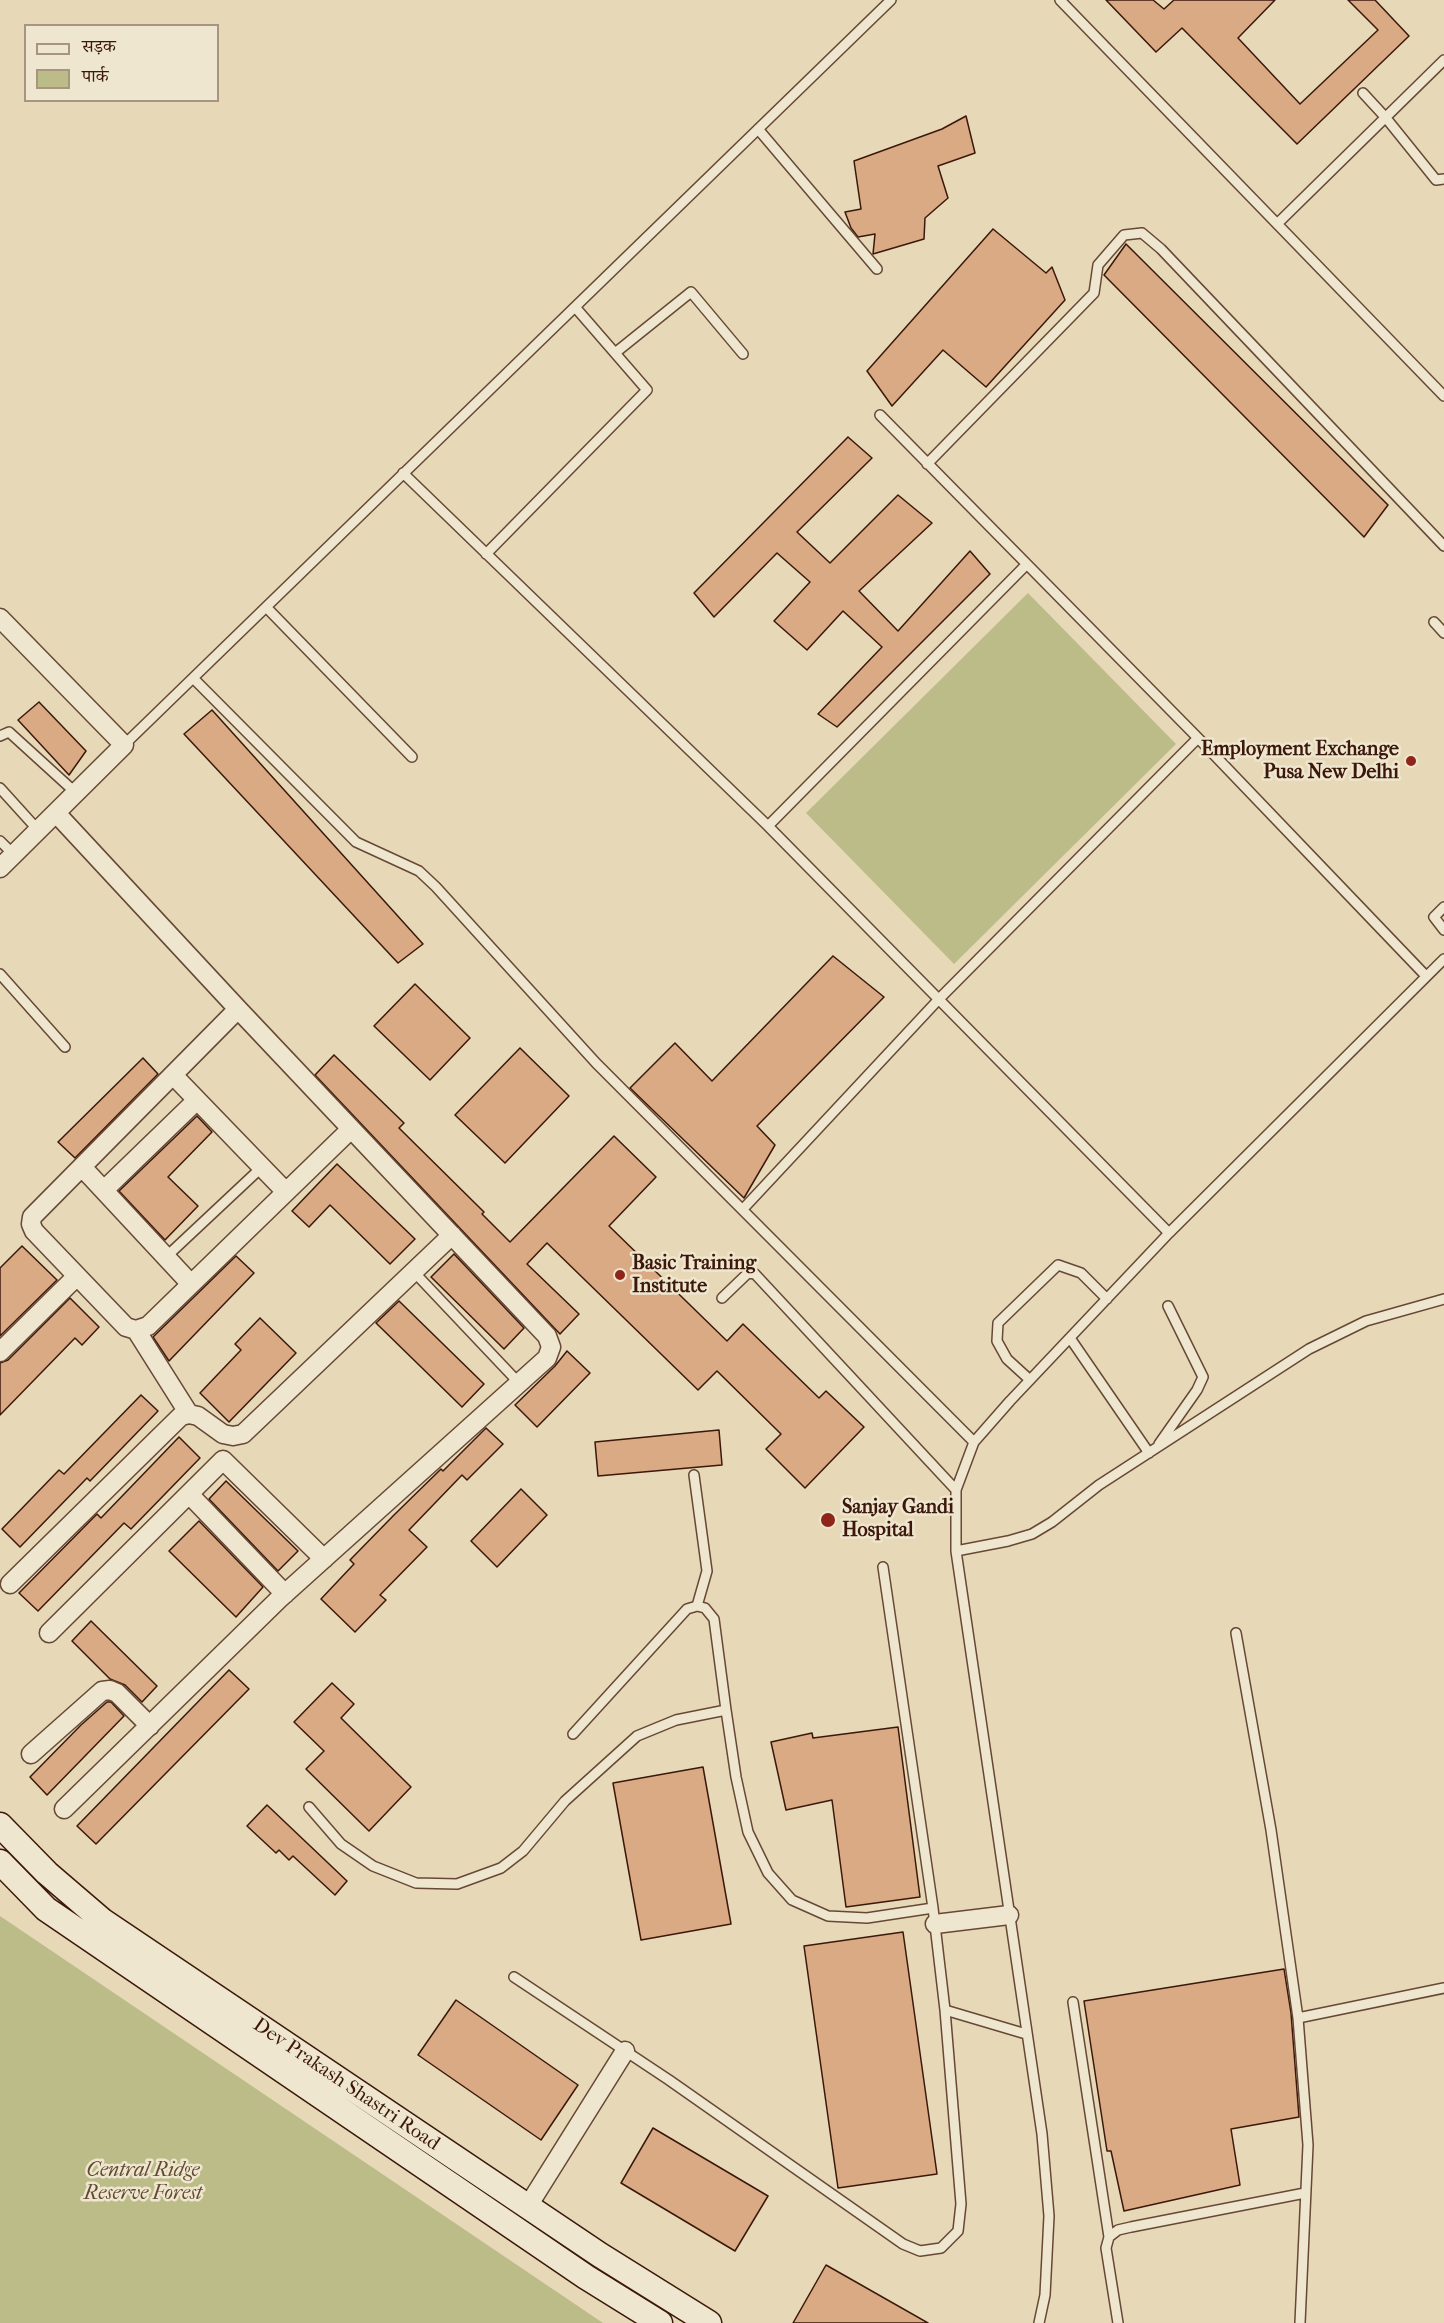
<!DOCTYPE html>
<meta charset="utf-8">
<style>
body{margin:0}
#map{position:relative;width:1444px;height:2323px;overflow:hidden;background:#e7d8b7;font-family:"IM FELL French Canon","Noto Serif Devanagari",serif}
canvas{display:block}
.legend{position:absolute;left:24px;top:24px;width:195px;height:78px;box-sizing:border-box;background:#efe6d0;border:2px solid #a79481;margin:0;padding:8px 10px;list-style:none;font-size:18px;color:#3b180a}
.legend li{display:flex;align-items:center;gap:12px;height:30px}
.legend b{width:30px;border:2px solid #a79481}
</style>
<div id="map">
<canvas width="1444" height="2323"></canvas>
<ul class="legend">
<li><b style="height:8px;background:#efe6d0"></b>सड़क</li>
<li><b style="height:16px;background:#bcbc89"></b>पार्क</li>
</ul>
</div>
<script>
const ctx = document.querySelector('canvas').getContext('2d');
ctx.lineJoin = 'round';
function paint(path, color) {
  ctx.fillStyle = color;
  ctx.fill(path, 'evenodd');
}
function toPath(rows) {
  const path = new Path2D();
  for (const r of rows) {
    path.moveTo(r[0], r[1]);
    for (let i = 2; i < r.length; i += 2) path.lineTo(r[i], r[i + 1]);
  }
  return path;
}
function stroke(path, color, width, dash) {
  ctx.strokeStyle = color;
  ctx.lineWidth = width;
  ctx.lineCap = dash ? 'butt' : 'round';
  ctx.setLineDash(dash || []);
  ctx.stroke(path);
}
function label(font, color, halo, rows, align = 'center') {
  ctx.font = font + ' "IM FELL French Canon",serif';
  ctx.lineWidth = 5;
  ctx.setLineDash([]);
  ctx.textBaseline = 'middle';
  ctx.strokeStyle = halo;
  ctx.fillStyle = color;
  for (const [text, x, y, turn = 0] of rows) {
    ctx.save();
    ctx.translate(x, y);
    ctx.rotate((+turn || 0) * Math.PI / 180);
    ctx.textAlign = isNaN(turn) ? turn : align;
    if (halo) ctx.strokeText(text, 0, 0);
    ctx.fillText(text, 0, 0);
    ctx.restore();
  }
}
paint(toPath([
 [1028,593,1176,744,954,964,806,813],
 [0,1916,603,2323,0,2323]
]), '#bcbc89');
const building = toPath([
 [1106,0,1153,0,1164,9,1174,0,1275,0,1238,38,1300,104,1378,30,1348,0,1375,0,1409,36,1297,144,1182,28,1156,52,1106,0],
 [966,116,975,153,938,166,948,198,925,218,924,239,873,254,875,234,858,237,851,228,845,212,861,209,854,161,942,129,966,116],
 [993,229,1046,273,1052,267,1065,300,986,387,943,350,892,406,867,371,993,229],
 [1126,244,1388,505,1364,537,1104,275,1126,244],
 [848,437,872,458,797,532,830,563,898,495,932,523,859,591,898,631,970,551,990,574,837,727,818,714,882,647,843,611,807,650,774,621,810,582,777,553,714,617,694,593,848,437],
 [39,702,86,751,69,775,18,720,39,702],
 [212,710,423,944,398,963,184,734,212,710],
 [833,956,884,997,757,1126,775,1145,744,1198,630,1088,675,1043,712,1081,833,956],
 [415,984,470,1038,430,1080,374,1026,415,984],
 [520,1048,569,1096,505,1163,455,1115,520,1048],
 [334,1055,404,1123,399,1128,484,1212,482,1214,510,1242,614,1136,656,1177,609,1226,727,1341,743,1324,819,1398,826,1391,864,1427,805,1488,766,1449,781,1434,717,1371,698,1390,547,1243,527,1264,579,1314,560,1334,315,1075,334,1055],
 [143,1058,158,1074,75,1158,58,1142,143,1058],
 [197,1116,212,1132,168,1177,198,1206,165,1240,119,1191,197,1116],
 [337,1164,415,1239,390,1264,330,1205,309,1227,292,1211,337,1164],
 [22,1246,57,1280,0,1336,0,1268,22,1246],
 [454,1254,524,1328,504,1349,431,1277,454,1254],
 [236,1256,254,1273,169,1361,153,1337,236,1256],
 [70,1298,99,1327,82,1345,75,1338,0,1415,0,1363,8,1360,70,1298],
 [399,1301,484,1384,462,1407,376,1323,399,1301],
 [260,1318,296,1353,229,1422,200,1393,241,1350,235,1344,260,1318],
 [567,1351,590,1373,537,1427,515,1405,555,1366,567,1351],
 [141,1395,158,1411,90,1481,87,1478,20,1547,2,1529,59,1470,64,1474,141,1395],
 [486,1428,503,1444,467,1480,462,1475,409,1530,427,1547,380,1595,386,1600,355,1632,321,1599,354,1564,350,1560,394,1515,441,1469,443,1471,486,1428],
 [719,1430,722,1465,598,1476,595,1442,719,1430],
 [179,1437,200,1458,131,1529,124,1523,38,1611,19,1593,97,1514,101,1518,179,1437],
 [226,1481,298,1551,278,1571,209,1499,226,1481],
 [521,1489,547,1515,497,1567,471,1541,521,1489],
 [199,1521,263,1587,236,1617,169,1551,199,1521],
 [91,1621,157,1686,142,1702,125,1685,110,1679,72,1641,91,1621],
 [229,1670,249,1689,96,1844,77,1826,229,1670],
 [332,1683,354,1704,341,1718,411,1787,369,1831,306,1769,324,1751,294,1722,332,1683],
 [107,1702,111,1702,124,1716,47,1795,30,1777,81,1725,107,1702],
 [898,1727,920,1897,846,1907,832,1800,786,1810,771,1742,812,1733,813,1738,898,1727],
 [703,1767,731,1924,641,1940,613,1783,703,1767],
 [267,1805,347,1881,335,1895,293,1856,289,1860,279,1850,276,1853,247,1826,267,1805],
 [903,1932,937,2174,838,2188,804,1946,903,1932],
 [1284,1969,1291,2013,1299,2117,1231,2129,1240,2185,1124,2211,1111,2151,1107,2151,1084,2001,1284,1969],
 [456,2000,578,2085,541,2140,418,2055,456,2000],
 [653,2128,768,2196,735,2251,621,2183,653,2128],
 [826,2265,928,2323,793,2323,826,2265]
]);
paint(building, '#d9aa84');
stroke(building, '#3b180a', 1.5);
const lane = toPath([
 [1060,0,1444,396],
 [1363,93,1386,118,1436,180,1444,179],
 [758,129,877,269],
 [1277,224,1444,60],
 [615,353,691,292,743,354],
 [880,415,1198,738,1426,976],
 [927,464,1094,293,1098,265,1124,235,1142,233,1161,249,1444,546],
 [403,473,768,826,1169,1233],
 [486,554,647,390,575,307],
 [266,607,412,757],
 [1434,622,1444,633],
 [193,678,356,842,419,871,436,887,596,1063,974,1442],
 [0,736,9,732,76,793],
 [124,745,891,0],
 [0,788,38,830],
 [768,826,1026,565],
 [0,841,14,855],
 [1444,907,1434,917,1444,930],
 [0,974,65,1047],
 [743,1209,939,999,1198,738],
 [166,1257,262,1167],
 [414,1272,519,1383],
 [722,1298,748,1273,755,1274,956,1490],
 [1070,1338,1149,1453],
 [1030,1380,1007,1359,997,1341,998,1323,1058,1265,1081,1273,1107,1299],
 [1159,1444,1197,1390,1203,1377,1168,1306],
 [694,1475,707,1571,697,1606],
 [956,1551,1008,1541,1032,1534,1052,1522,1099,1485,1309,1349,1366,1321,1444,1299],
 [883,1567,933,1908,945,2010,1026,2034],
 [1236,1633,1271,1830,1298,2018],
 [573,1734,687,1609,697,1606,705,1608,714,1619,726,1710],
 [309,1807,341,1844,373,1866,416,1883,457,1884,501,1868,523,1851,565,1801,637,1736,676,1720,726,1710,736,1777,748,1832,768,1873,792,1900,828,1916,867,1918,933,1908],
 [514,1977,669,2080,903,2244,920,2251,941,2248,958,2231,961,2204,945,2010],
 [1073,2002,1109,2237],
 [1039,2323,1045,2295,1049,2216,1042,2134,956,1551,956,1490,974,1442,1010,1401,1169,1233,1444,959],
 [1118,2323,1106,2248,1109,2237,1118,2230,1131,2227,1305,2193],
 [1300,2323,1308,2145,1298,2018,1444,1988]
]);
const street = toPath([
 [0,618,124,745,0,868],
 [56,813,238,1009,547,1336,551,1347,547,1358,279,1599,64,1809],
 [238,1009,32,1217,31,1224,34,1231,126,1327,136,1330,148,1326,351,1129],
 [173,1075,286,1192],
 [82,1167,190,1283],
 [104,1190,197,1100],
 [136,1330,189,1414],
 [0,1352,77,1276],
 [189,1494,285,1594],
 [10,1584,181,1416,189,1414,198,1416,223,1434,233,1436,243,1434,452,1235],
 [49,1633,223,1460,324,1559],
 [31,1754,102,1691,110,1690,117,1693,150,1726],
 [935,1924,1009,1915],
 [528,2206,625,2051]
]);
const secondary = toPath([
 [0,1825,47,1873,103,1921,600,2255,709,2323],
 [0,1862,46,1909,586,2277,660,2323]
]);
stroke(lane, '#664835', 12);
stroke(street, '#664835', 21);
stroke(secondary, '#3b180a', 27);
stroke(lane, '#efe6d0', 9);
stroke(street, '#efe6d0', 18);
stroke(secondary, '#efe6d0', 24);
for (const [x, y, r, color] of [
 [1411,761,6,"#8f2418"],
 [620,1275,6,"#8f2418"],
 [828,1520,8,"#8f2418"]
]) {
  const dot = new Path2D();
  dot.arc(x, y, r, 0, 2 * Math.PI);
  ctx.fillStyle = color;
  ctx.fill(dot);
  stroke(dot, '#efe6d0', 2);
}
label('bold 20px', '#3b180a', '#efe6d0', [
 ["Employment Exchange",1399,750,"right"],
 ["Pusa New Delhi",1399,773,"right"],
 ["Basic Training",632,1264],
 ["Institute",632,1287],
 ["Sanjay Gandi",842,1508],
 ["Hospital",842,1531]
], 'left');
label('20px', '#3b180a', '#efe6d0', [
 ["Dev Prakash Shastri Road",346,2085,34]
]);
label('italic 20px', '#624930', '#efe6d0', [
 ["Central Ridge",143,2171],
 ["Reserve Forest",143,2194]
]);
</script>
